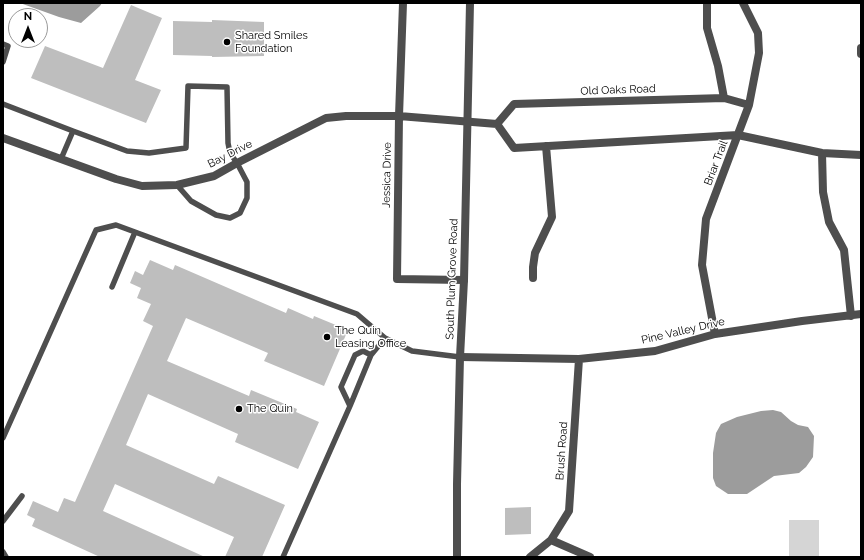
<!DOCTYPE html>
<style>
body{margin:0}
#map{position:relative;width:864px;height:560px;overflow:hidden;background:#fff;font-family:Raleway,sans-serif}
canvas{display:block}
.frame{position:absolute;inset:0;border:4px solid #000;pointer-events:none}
.north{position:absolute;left:8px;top:8px;width:40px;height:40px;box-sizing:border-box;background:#fff;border:1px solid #999;border-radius:50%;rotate:0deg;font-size:11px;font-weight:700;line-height:16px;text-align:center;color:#000}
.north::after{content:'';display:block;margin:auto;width:14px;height:18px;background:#000;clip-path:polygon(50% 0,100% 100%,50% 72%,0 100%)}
</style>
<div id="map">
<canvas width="864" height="560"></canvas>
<div class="frame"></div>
<div class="north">N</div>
</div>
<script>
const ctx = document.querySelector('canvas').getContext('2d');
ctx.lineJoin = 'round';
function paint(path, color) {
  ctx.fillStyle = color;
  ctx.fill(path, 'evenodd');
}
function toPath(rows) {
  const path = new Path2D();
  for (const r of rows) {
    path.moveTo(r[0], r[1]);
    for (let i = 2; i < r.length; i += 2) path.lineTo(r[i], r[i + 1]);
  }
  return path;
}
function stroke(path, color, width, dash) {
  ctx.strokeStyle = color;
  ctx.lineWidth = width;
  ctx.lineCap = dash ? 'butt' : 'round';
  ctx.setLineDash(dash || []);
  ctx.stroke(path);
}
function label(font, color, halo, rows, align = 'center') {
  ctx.font = font + ' Raleway,sans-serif';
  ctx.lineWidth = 3;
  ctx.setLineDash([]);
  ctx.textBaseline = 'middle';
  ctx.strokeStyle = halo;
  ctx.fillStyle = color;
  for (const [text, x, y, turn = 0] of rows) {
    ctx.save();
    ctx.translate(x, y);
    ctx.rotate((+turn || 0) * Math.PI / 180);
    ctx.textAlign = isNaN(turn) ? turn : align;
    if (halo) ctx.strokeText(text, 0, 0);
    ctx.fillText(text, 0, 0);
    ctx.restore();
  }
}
paint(toPath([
 [789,520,819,520,819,557,789,557]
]), '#d5d5d5');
paint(toPath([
 [20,3,102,3,100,6,81,23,59,17],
 [773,410,781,412,791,421,798,425,808,427,814,436,813,457,806,467,799,473,774,476,747,494,728,494,716,486,713,478,713,453,716,433,721,424,737,417,761,411]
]), '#9c9c9c');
paint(toPath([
 [131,5,162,18,135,80,161,90,146,123,31,78,45,46,103,68],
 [212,20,264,22,264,56,212,57,212,56,173,55,173,21,212,22],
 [150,260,173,270,175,265,286,313,288,308,313,319,314,316,348,330,324,386,264,361,268,353,186,318,167,361,249,396,251,390,297,409,296,412,319,422,298,469,235,442,238,434,148,394,126,445,214,484,218,476,285,505,262,557,225,557,234,537,115,484,103,511,205,557,100,557,32,526,35,519,27,515,33,501,58,512,64,498,75,502,153,326,143,321,151,304,137,298,141,288,130,283,135,271,143,275],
 [531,507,531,534,505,535,505,508]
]), '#bebebe');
stroke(toPath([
 [3,44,8,46,3,62],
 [3,104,73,131,127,151,149,153,186,148,188,86,227,87,228,143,230,153,237,163,247,182,247,198,240,213,230,218,216,215,191,201,177,185],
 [61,159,73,131],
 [112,287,135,232],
 [371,355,363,351,355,355,341,387,350,406,371,355,385,338],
 [3,438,96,230,116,225,357,314,385,338,412,351,460,357],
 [3,521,22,496],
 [3,552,6,557],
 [283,557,350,406]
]), '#4e4e4e', 5.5);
stroke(toPath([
 [403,3,399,116,397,279,464,280],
 [707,3,707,28,718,66,724,98],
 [861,48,861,54],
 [497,124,514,104,724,98,749,105],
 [3,138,116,179,142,186,177,185,214,176,237,163,326,118,346,116,399,116,497,124,514,148,738,135,822,153,861,155],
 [822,153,823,192,829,222,844,250,851,316],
 [533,278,533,267,535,253,552,217,546,146],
 [715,334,702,265,706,219,749,105,759,53,758,33,743,3],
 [460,357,579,359,655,351,715,334,802,321,861,314],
 [551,540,569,511,579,359],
 [530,557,551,540,590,557]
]), '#4e4e4e', 8);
stroke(toPath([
 [457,557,457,484,460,357,464,280,470,3]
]), '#4e4e4e', 8);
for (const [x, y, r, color] of [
 [227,42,4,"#000"],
 [327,337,4,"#000"],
 [239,409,4,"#000"]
]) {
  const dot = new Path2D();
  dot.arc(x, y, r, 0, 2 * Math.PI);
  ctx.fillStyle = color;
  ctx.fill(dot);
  stroke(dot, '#fff', 1.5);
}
label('11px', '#000', '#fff', [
 ["Shared Smiles",235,36],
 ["Foundation",235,49],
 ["The Quin",335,331],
 ["Leasing Office",335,344],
 ["The Quin",247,409]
], 'left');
label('11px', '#000', '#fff', [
 ["Old Oaks Road",618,90,-2],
 ["Bay Drive",230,154,-27],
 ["Briar Trail",716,163,-69],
 ["Jessica Drive",387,175,-89],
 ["South Plum Grove Road",452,279,-88],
 ["Pine Valley Drive",683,331,-13],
 ["Brush Road",562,451,-86]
]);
</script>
